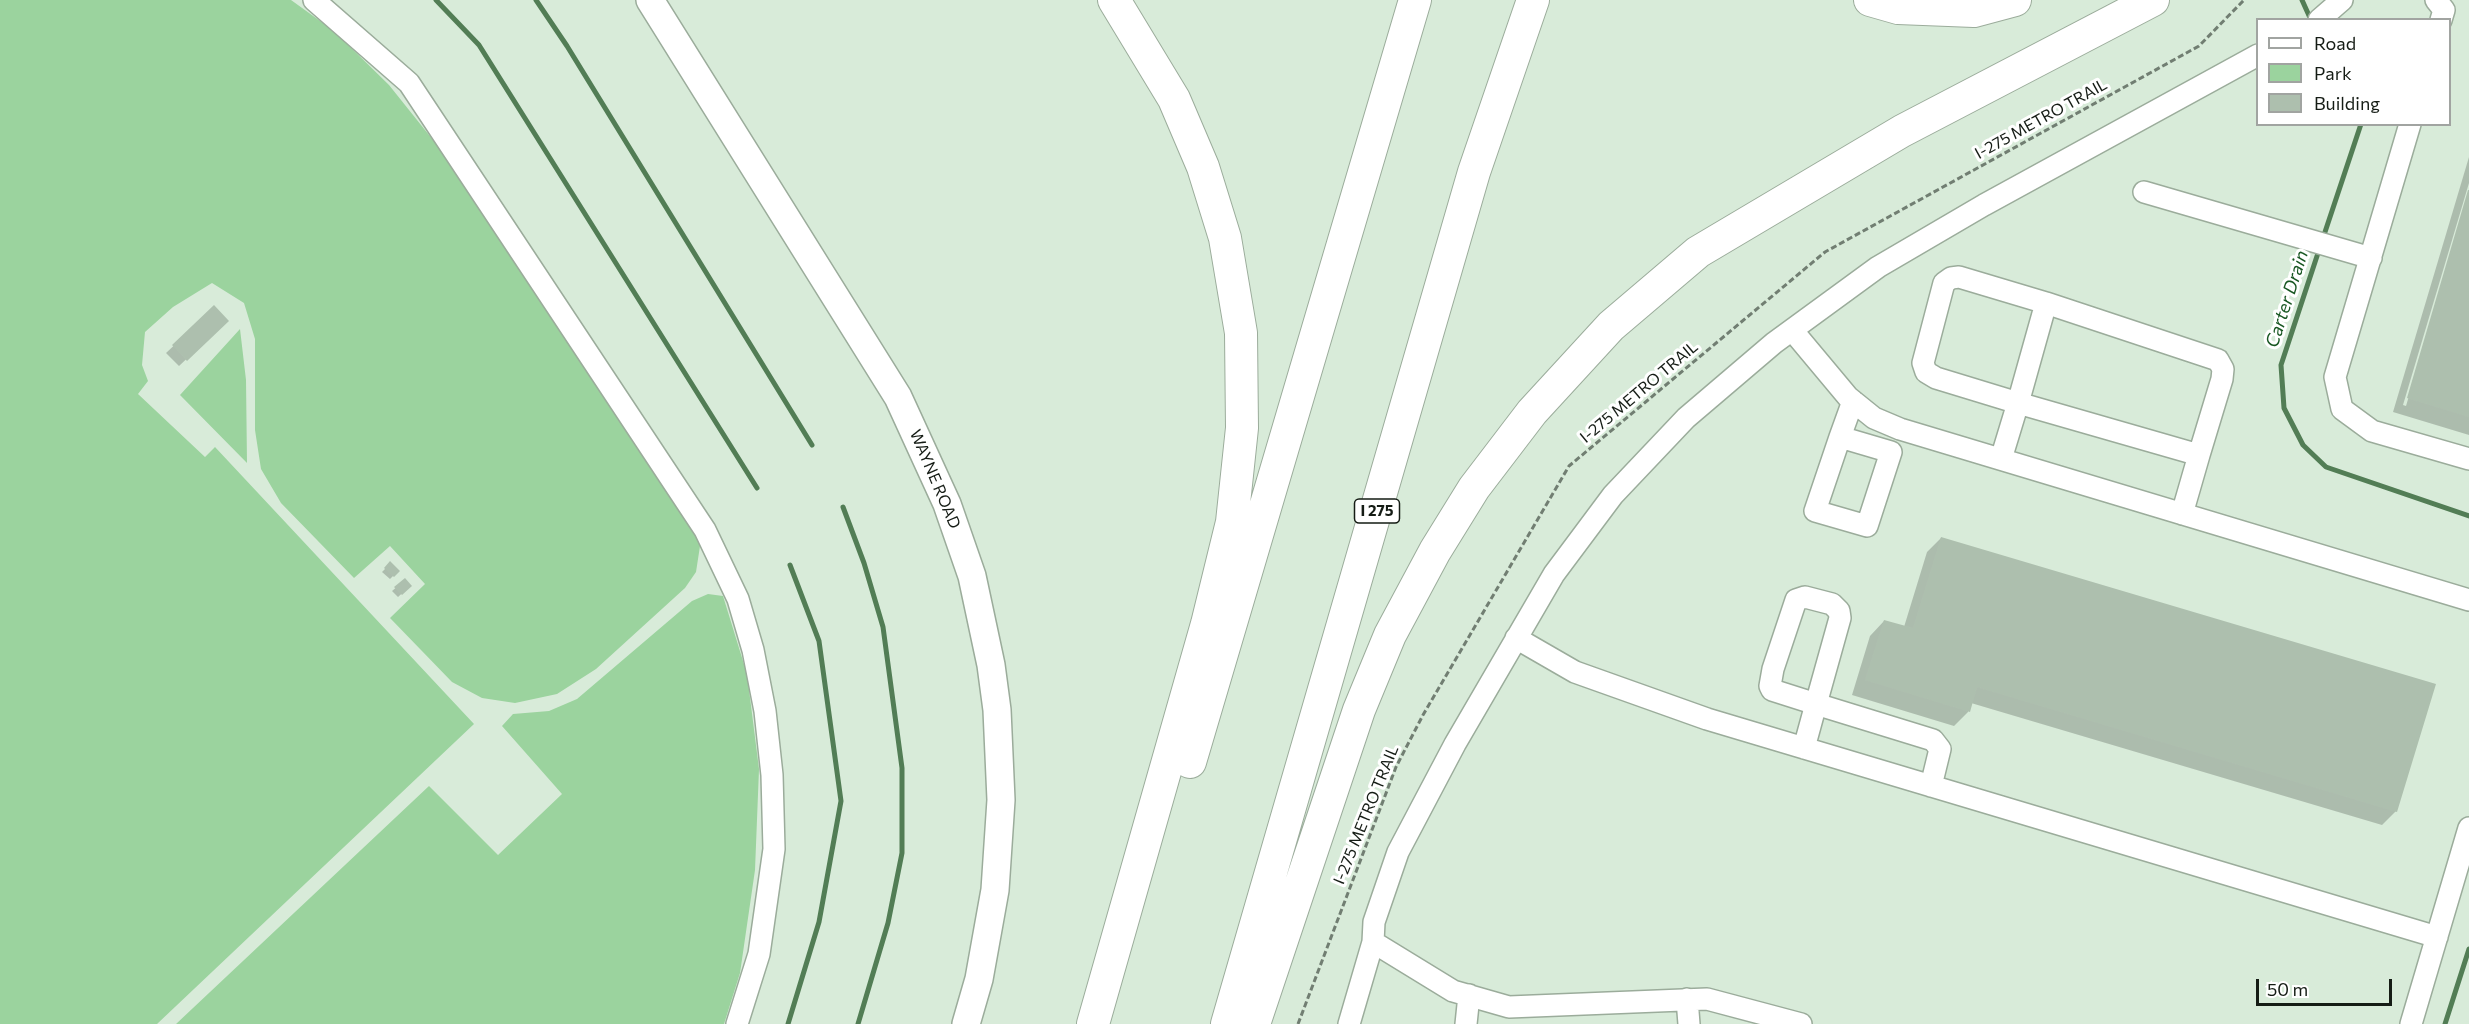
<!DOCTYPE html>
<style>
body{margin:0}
#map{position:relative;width:2469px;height:1024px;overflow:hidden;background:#d8ebd9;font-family:Commissioner,sans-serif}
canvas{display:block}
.legend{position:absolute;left:2256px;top:18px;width:195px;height:108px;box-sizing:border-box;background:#fff;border:2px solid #a1a4a1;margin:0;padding:8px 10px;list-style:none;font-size:18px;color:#151c15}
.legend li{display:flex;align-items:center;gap:12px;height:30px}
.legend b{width:30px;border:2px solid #a1a4a1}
.scale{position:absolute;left:2256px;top:979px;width:136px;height:27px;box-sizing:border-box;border:3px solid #151c15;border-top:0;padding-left:8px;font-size:18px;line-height:21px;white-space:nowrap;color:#151c15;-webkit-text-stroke:4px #fff;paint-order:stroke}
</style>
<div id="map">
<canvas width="2469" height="1024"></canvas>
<ul class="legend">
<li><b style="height:8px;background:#fff"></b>Road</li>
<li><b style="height:16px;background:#9bd39e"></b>Park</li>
<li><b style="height:16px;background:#adbfae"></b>Building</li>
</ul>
<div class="scale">50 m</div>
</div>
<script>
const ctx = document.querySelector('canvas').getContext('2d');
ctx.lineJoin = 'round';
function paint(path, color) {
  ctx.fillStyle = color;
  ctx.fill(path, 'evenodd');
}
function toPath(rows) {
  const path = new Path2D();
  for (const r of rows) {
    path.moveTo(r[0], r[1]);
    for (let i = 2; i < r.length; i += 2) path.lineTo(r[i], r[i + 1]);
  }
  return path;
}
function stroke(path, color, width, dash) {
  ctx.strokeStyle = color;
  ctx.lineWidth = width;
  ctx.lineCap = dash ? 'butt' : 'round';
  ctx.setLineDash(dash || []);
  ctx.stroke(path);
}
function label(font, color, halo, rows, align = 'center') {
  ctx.font = font + ' Commissioner,sans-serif';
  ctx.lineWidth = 6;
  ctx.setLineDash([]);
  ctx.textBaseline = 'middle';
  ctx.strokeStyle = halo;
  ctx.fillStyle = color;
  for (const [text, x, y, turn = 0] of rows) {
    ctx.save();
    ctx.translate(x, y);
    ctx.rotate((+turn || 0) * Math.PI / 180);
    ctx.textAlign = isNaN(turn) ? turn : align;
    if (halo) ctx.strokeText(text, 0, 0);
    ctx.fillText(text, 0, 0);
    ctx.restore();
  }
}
paint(toPath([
 [0,0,291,0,334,31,389,85,449,160,689,520,700,546,696,572,685,588,596,669,557,694,515,703,482,698,452,682,390,618,425,584,390,546,354,578,281,503,261,469,255,430,255,339,244,303,212,283,173,307,145,332,142,365,148,381,138,394,205,457,215,447,474,724,157,1024,0,1024],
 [240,329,246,380,247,463,180,395],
 [708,594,723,596,747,674,759,769,755,870,740,973,724,1024,176,1024,429,786,498,855,562,794,502,726,513,714,549,711,577,699,692,601]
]), '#9bd39e');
paint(toPath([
 [2469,157,2469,183,2403,405,2406,406,2469,193,2469,435,2393,412],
 [214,308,227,321,179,366,166,353],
 [1941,538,2396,811,2382,825,1971,703,1968,712,1954,726,1852,695,1870,636,1884,621,1904,627,1927,552],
 [390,564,398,571,390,579,382,572],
 [405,580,410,586,398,597,392,591]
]), '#0003');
stroke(toPath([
 [436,0,479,45,757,488],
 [536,0,567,46,812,445],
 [2302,0,2311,20],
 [2323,238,2361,124],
 [2320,247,2281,365,2284,408,2303,445,2326,467,2469,516],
 [843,507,864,563,883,627,902,768,902,853,888,923,858,1024],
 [788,1024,819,922,841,801,819,641,790,565],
 [2445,1024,2469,949]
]), '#527d55', 5);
paint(toPath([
 [2468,190,2469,190,2469,417,2407,398],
 [214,305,229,321,187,361,172,345],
 [1941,537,2436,684,2397,812,1977,687,1970,712,1865,680,1884,620,1913,628],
 [390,561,400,571,394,577,384,568],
 [405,578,412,586,402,595,394,587]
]), '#adbfae');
const minor = toPath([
 [314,0,409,83,705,530,738,599,753,650,765,711,772,775,774,849,759,954,737,1024],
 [2436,0,2444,10,2441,20],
 [2319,20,2342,0],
 [2410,124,2335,377,2342,409,2372,431,2469,459],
 [2144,192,2371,258],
 [1792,330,1848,397,1874,418,1900,429,2469,600],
 [1840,437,1891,452,1867,526,1815,511,1840,437,1853,401],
 [2001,459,2018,403,2046,303,1959,277,1951,278,1944,283,1923,363,1926,372,1936,378,2018,403,2199,455,2222,379,2223,369,2218,360,2046,303],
 [2182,514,2199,455],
 [1516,638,1575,672,1707,719,2437,937],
 [1804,748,1816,704,1840,618,1839,611,1832,604,1805,597,1796,600,1773,669,1770,686,1772,690,1816,704,1933,740,1940,749,1931,786],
 [1373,942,1453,991,1509,1007,1707,999,1801,1024],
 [1687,999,1689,1024],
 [1349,1024,1373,942,1374,922,1398,852,1455,744,1554,574,1613,495,1686,418,1774,343,1878,267,1984,205,2258,55],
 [1466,1024,1469,995],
 [2411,1024,2469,828]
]);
const major = toPath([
 [650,0,898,397,947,504,972,576,991,665,997,710,1001,800,995,890,979,979,966,1024]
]);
const highway = toPath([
 [1870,0,1898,8,1974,11,2015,0],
 [1190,762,1415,0],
 [1093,1024,1207,624,1232,522,1242,428,1241,333,1225,238,1203,167,1174,99,1114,0],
 [1227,1024,1474,172,1533,0],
 [1254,1024,1359,710,1390,635,1435,551,1474,488,1532,412,1611,326,1698,252,1902,131,2153,0]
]);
stroke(minor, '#9bac9b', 24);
stroke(major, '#9bac9b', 30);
stroke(highway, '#9bac9b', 34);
stroke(toPath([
 [1298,1024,1396,767,1423,715,1569,466,1825,252,2199,46,2244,0]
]), '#717e72', 3, [6, 3]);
stroke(minor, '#fff', 21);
stroke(major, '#fff', 27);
stroke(highway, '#fff', 32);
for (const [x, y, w] of [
 [1377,511,45]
]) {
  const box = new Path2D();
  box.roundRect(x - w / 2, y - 12, w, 24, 4.5);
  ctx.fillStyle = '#fff';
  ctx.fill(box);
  stroke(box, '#151c15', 1.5);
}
label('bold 15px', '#151c15', null, [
 ["I 275",1377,511]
]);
label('16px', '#151c15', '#fff', [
 ["I-275 METRO TRAIL",2041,119,-29],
 ["I-275 METRO TRAIL",1639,392,-40],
 ["WAYNE ROAD",935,479,67],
 ["I-275 METRO TRAIL",1366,815,-68]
]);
label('italic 18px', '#185722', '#fff', [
 ["Carter Drain",2287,299,-72]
]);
</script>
